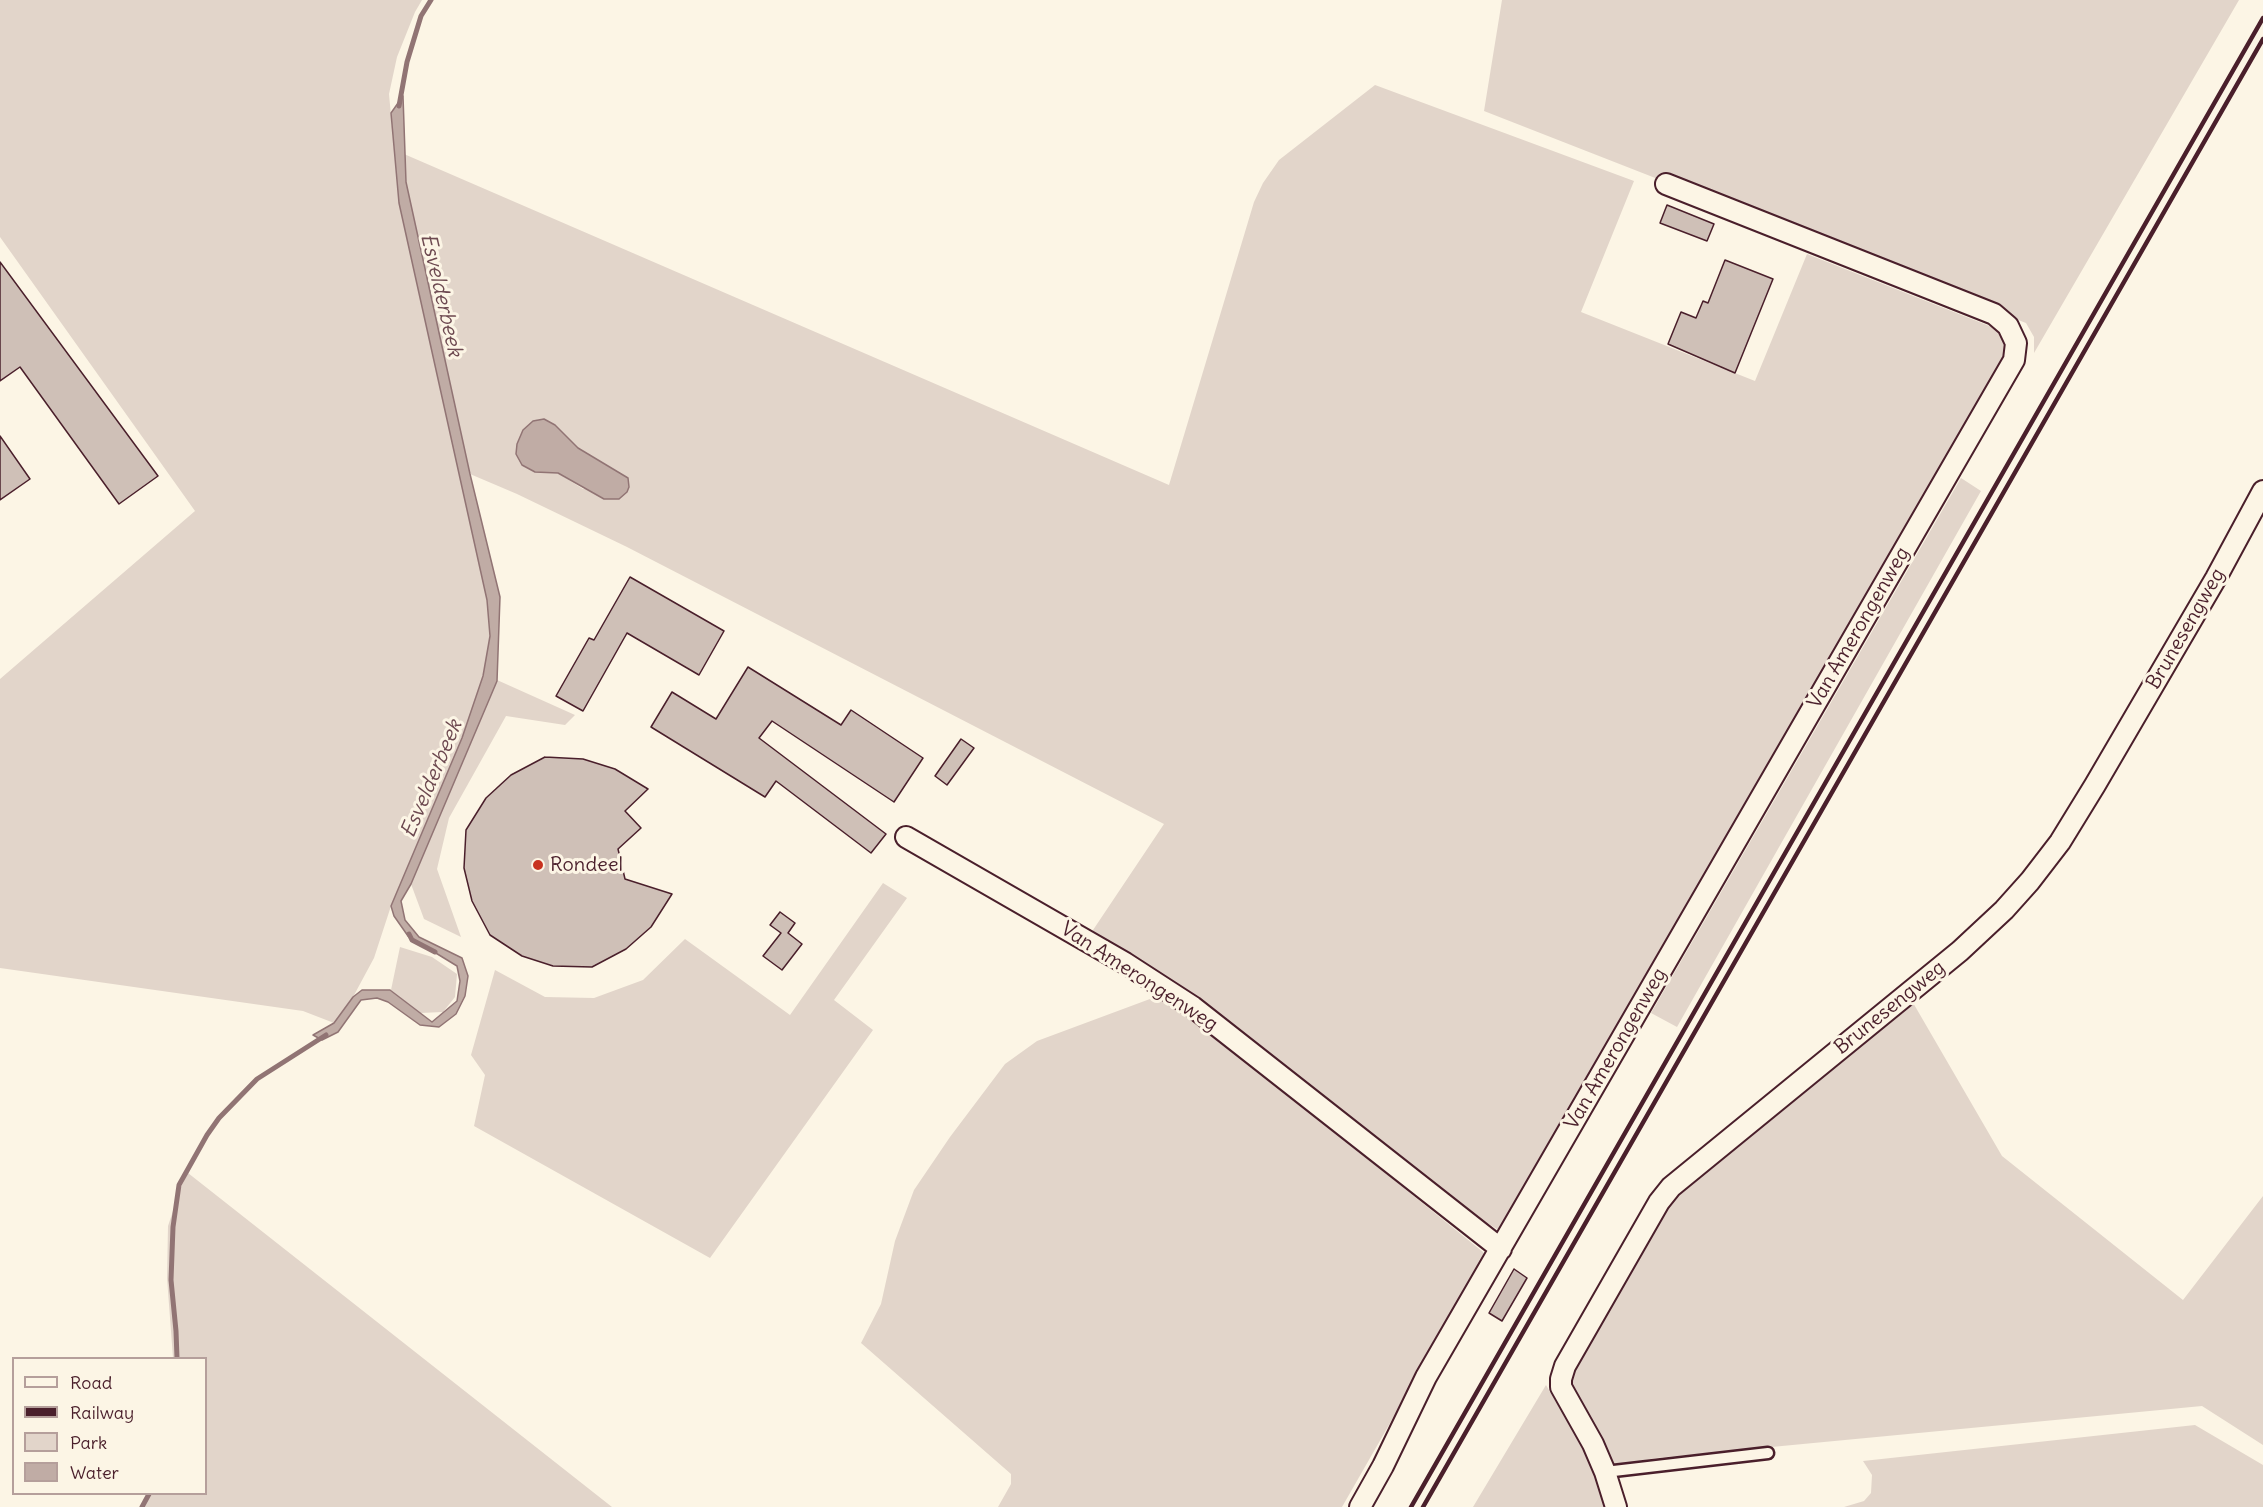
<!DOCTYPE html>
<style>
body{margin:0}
#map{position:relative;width:2263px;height:1507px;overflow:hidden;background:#fcf5e5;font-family:Delius,sans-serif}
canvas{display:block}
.legend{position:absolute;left:12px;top:1357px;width:195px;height:138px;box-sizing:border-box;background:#fcf5e5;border:2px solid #b59f9b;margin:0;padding:8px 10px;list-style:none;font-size:18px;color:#4a1f2b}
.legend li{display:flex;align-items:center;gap:12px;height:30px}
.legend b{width:30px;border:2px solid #b59f9b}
</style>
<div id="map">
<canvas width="2263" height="1507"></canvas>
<ul class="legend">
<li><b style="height:8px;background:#fcf5e5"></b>Road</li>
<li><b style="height:8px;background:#4a1f2b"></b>Railway</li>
<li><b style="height:16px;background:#e2d5ca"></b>Park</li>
<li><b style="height:16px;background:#c0aca5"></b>Water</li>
</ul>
</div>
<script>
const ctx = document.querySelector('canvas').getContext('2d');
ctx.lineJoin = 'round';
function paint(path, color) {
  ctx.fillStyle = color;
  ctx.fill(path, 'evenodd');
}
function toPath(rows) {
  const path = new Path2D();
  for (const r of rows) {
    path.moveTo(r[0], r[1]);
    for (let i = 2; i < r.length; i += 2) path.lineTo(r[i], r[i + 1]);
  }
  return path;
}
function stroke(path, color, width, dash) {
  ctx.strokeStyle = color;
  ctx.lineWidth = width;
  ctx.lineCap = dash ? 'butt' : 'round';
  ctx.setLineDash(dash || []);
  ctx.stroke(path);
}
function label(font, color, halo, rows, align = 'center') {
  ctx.font = font + ' Delius,sans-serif';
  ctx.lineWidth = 6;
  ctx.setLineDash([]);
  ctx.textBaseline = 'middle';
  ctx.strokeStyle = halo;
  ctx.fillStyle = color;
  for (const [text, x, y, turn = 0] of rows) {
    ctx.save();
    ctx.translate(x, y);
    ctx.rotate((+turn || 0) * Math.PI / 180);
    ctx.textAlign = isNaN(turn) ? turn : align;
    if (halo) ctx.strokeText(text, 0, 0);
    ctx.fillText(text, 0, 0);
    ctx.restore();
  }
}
paint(toPath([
 [0,0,422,0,415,12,397,57,389,94,399,203,487,600,490,636,483,676,462,738,391,906,374,958,353,997,334,1023,303,1011,0,968,0,679,195,511,0,237],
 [1502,0,2239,0,2034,353,2034,337,2026,323,1484,111],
 [1375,85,1634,181,1581,312,1755,381,1807,254,1997,329,2007,343,2008,353,1505,1234,1471,1213,1089,936,1164,824,627,547,517,494,470,474,406,182,404,154,1169,485,1254,202,1263,183,1279,160],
 [544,419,555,425,578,448,628,478,583,489,558,473,535,472],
 [1961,478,1981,491,1677,1027,1651,1013],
 [497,680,575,715,565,725,506,716,449,818,437,869,461,937,424,919,411,884],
 [883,883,907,898,834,1000,873,1030,710,1258,474,1126,485,1075,471,1055,495,970,545,997,594,998,643,980,685,939,790,1015],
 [400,947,432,957,457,974,455,997,443,1012,420,1013,391,990],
 [1158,996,1290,1096,1483,1252,1485,1257,1342,1507,998,1507,1011,1484,1011,1474,861,1343,881,1304,895,1241,914,1190,950,1137,1005,1064,1037,1041],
 [1912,1001,2002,1156,2183,1300,2263,1196,2263,1445,2202,1406,1656,1458,1612,1466,1564,1378,1665,1206],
 [188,1173,612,1507,140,1507,147,1494,206,1494,206,1358,173,1358,167,1278,168,1226,181,1187],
 [1546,1385,1585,1452,1606,1498,1607,1507,1473,1507],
 [2195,1425,2263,1465,2263,1507,1844,1507,1864,1501,1871,1493,1872,1475,1863,1461]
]), '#e2d5ca');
const water = toPath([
 [403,96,406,182,470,474,500,597,497,681,411,884,401,901,405,920,419,937,462,958,468,976,465,996,456,1014,439,1027,420,1025,388,1002,377,998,361,1000,338,1032,322,1040,313,1035,334,1023,353,997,362,990,390,990,432,1022,457,1001,460,981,457,966,408,936,394,916,391,906,462,738,483,676,490,636,487,600,399,203,391,113,403,96],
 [544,419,555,425,578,448,628,478,629,487,627,492,619,499,604,499,558,473,535,472,522,465,516,454,517,444,523,430,533,421,544,419]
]);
paint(water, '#c0aca5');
stroke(water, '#917474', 1.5);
stroke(toPath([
 [399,106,407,62,421,16,431,0],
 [409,934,412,940,435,952],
 [177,1358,176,1331,171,1280,173,1227,179,1185,207,1135,219,1118,257,1079,326,1035],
 [142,1507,149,1494]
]), '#917474', 5);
const building = toPath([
 [1667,205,1714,224,1707,241,1660,223,1667,205],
 [1725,260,1773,279,1735,373,1668,344,1681,312,1696,318,1703,301,1708,303,1725,260],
 [0,262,158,476,119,504,20,367,0,381,0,262],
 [0,436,30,479,0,500,0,436],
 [630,577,724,631,699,675,627,633,583,711,556,696,589,638,594,640,630,577],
 [748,667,841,725,851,710,923,758,894,802,772,721,759,738,886,834,871,853,776,781,765,797,651,727,672,692,716,719,748,667],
 [961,739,974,748,947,785,935,776,961,739],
 [545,757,583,759,615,769,648,789,625,811,641,828,618,849,625,879,672,894,651,927,626,949,592,967,553,966,522,956,490,935,472,901,464,868,466,830,486,798,511,775,545,757],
 [780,912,795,923,788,933,802,944,782,970,763,956,781,933,770,925,780,912],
 [1514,1269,1527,1278,1502,1321,1489,1313,1514,1269]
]);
paint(building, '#cfc0b7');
stroke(building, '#4a1f2b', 1.5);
const lane = toPath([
 [1605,1472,1768,1453]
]);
const street = toPath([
 [906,837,1125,963,1193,1007,1501,1249],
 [1360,1507,1383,1466,1426,1377,2014,360,2016,343,2008,326,1994,314,1666,184],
 [1616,1507,1605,1472,1593,1444,1561,1387,1561,1379,1565,1366,1659,1202,1671,1187,1960,951,2004,910,2030,881,2060,842,2095,785,2216,578,2263,491]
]);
stroke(lane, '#4a1f2b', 15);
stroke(street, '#4a1f2b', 24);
stroke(lane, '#fcf5e5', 10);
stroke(street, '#fcf5e5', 20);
stroke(toPath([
 [1411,1507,2263,18],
 [1423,1507,2263,39]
]), '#4a1f2b', 4.5);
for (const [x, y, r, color] of [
 [538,865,6,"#c8321e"]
]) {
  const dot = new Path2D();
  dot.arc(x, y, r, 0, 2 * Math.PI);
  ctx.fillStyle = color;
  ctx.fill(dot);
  stroke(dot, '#fcf5e5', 2);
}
label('20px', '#4a1f2b', '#fcf5e5', [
 ["Van Amerongenweg",1859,628,-60],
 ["Brunesengweg",2186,629,-60],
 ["Van Amerongenweg",1139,977,33],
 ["Brunesengweg",1890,1008,-39],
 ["Van Amerongenweg",1616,1049,-60]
]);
label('20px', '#4a1f2b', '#fcf5e5', [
 ["Rondeel",550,865]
], 'left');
label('italic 21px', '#6d4950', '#fcf5e5', [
 ["Esvelderbeek",441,295,77],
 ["Esvelderbeek",432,779,-67]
]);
</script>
